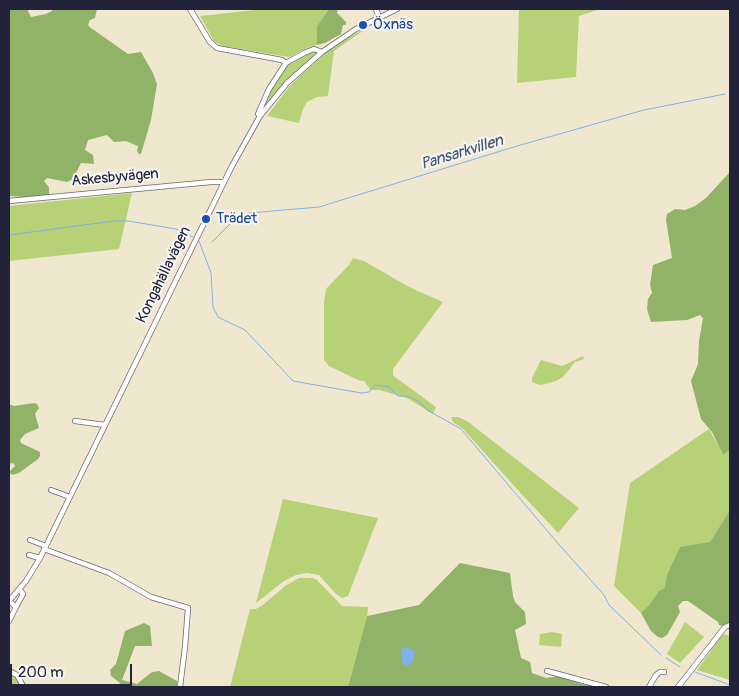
<!DOCTYPE html>
<meta charset="utf-8">
<style>
body{margin:0}
#map{position:relative;width:739px;height:696px;overflow:hidden;background:#f0e7cf;font-family:Pangolin,sans-serif}
canvas{display:block}
.frame{position:absolute;inset:0;border:10px solid #22223b;pointer-events:none}
.scale{position:absolute;left:10px;top:664px;width:122px;height:22px;box-sizing:border-box;border:2px solid #22223b;border-top:0;padding-left:6px;font-size:15px;line-height:18px;white-space:nowrap;color:#22223b;-webkit-text-stroke:4px #f6f6f2;paint-order:stroke}
</style>
<div id="map">
<canvas width="739" height="696"></canvas>
<div class="frame"></div>
<div class="scale">200 m</div>
</div>
<script>
const ctx = document.querySelector('canvas').getContext('2d');
ctx.lineJoin = 'round';
function paint(path, color) {
  ctx.fillStyle = color;
  ctx.fill(path, 'evenodd');
}
function toPath(rows) {
  const path = new Path2D();
  for (const r of rows) {
    path.moveTo(r[0], r[1]);
    for (let i = 2; i < r.length; i += 2) path.lineTo(r[i], r[i + 1]);
  }
  return path;
}
function stroke(path, color, width, dash) {
  ctx.strokeStyle = color;
  ctx.lineWidth = width;
  ctx.lineCap = dash ? 'butt' : 'round';
  ctx.setLineDash(dash || []);
  ctx.stroke(path);
}
function label(font, color, halo, rows, align = 'center') {
  ctx.font = font + ' Pangolin,sans-serif';
  ctx.lineWidth = 4;
  ctx.setLineDash([]);
  ctx.textBaseline = 'middle';
  ctx.strokeStyle = halo;
  ctx.fillStyle = color;
  for (const [text, x, y, turn = 0] of rows) {
    ctx.save();
    ctx.translate(x, y);
    ctx.rotate((+turn || 0) * Math.PI / 180);
    ctx.textAlign = isNaN(turn) ? turn : align;
    if (halo) ctx.strokeText(text, 0, 0);
    ctx.fillText(text, 0, 0);
    ctx.restore();
  }
}
paint(toPath([
 [264,9,329,9,317,26,317,45,309,47,289,57,222,46,214,41,200,16],
 [519,9,600,9,579,16,576,77,517,83],
 [367,28,334,51,328,96,317,97,307,102,303,109,299,123,267,116,289,87,301,75,328,51,351,36],
 [315,51,317,53,290,77,262,108,270,90,284,68,298,57],
 [132,193,119,249,9,261,9,206],
 [353,258,364,261,409,287,443,302,393,369,393,375,395,377,436,407,433,414,407,398,380,390,371,390,364,381,358,380,329,366,324,360,324,303,326,289,349,265],
 [583,356,584,359,575,362,563,377,556,381,541,385,536,384,532,382,532,378,541,360,562,366],
 [451,417,458,417,467,421,579,508,558,533,516,488,463,429,453,422],
 [709,429,723,455,730,450,730,510,710,542,667,575,666,589,641,613,614,586,630,483],
 [283,499,378,518,348,596,342,598,336,594,319,575,307,573,296,575,284,581,256,603],
 [299,578,313,578,317,580,342,606,368,607,367,616,348,687,230,687,250,609,256,609,264,604,285,586],
 [685,622,704,637,680,663,667,654],
 [552,632,562,634,561,647,539,645,540,634],
 [723,634,730,636,730,680,697,670],
 [9,672,17,677,21,687,9,687]
]), '#b7d177');
paint(toPath([
 [9,9,27,9,31,17,46,14,52,11,52,9,97,9,95,18,90,20,88,25,91,28,128,54,141,52,153,73,157,84,151,120,141,154,139,154,137,151,138,146,126,141,114,142,107,135,88,140,85,150,93,155,94,164,81,163,73,179,67,182,47,178,44,181,49,187,49,195,24,197,9,196],
 [329,9,338,9,337,13,346,22,346,25,343,25,341,34,325,43,317,45,317,26],
 [730,172,730,450,723,455,712,432,701,419,691,381,698,364,699,341,703,318,700,315,687,320,651,322,647,309,648,299,652,293,650,285,653,265,672,258,666,220,667,214,675,209,685,210,695,206,706,198],
 [34,403,37,404,39,408,35,414,39,428,25,434,20,440,21,443,40,452,40,456,38,459,19,473,12,475,9,472,15,466,13,463,9,464,9,404,14,406],
 [730,510,730,623,726,623,723,626,719,625,718,622,688,601,683,601,678,606,680,612,667,635,662,638,658,637,651,631,641,613,650,604,659,591,665,588,667,575,680,547,710,542],
 [460,563,510,573,513,596,515,602,525,612,526,624,515,630,517,639,521,658,530,662,532,673,546,678,560,676,582,684,597,687,348,687,367,616,419,605],
 [144,623,150,626,152,646,135,646,122,680,137,684,152,672,159,671,177,681,177,687,118,687,120,683,111,676,110,670,116,664,125,631]
]), '#91b368');
paint(toPath([
 [408,647,415,652,412,663,405,666,402,662,401,649]
]), '#7fb0eb');
stroke(toPath([
 [9,235,114,221,128,221,176,229,193,237],
 [199,241,211,273,213,307,218,317,245,330,293,381,361,393,369,392,375,385,389,387,398,396,407,396,420,402,427,410,461,429,555,540,604,595,609,605,661,655],
 [212,242,230,224,249,213,319,207,517,146,644,110,725,94],
 [666,658,680,667],
 [695,672,730,685]
]), '#7fb0eb', 1);
const minor = toPath([
 [190,9,210,42,217,48,282,60,286,63],
 [376,9,379,17],
 [260,116,258,114,269,89,286,63,304,53,314,49,322,52],
 [9,201,211,182,224,182],
 [75,421,105,425],
 [51,490,70,497],
 [30,540,46,546],
 [44,549,109,573,151,597,188,608,185,647,180,687],
 [29,555,40,558],
 [9,601,26,581,40,558,232,166,260,116,287,83,322,52,356,29,397,9],
 [9,601,16,607,23,594,19,589],
 [9,621,16,607],
 [9,671,17,675,23,686],
 [547,671,606,687],
 [649,687,656,675,660,672,664,672],
 [678,687,725,627,730,625]
]);
stroke(minor, '#6a676f', 6);
stroke(minor, '#fff', 4.5);
for (const [x, y, r, color] of [
 [363,25,5,"#1a4fb4"],
 [206,219,5,"#1a4fb4"]
]) {
  const dot = new Path2D();
  dot.arc(x, y, r, 0, 2 * Math.PI);
  ctx.fillStyle = color;
  ctx.fill(dot);
  stroke(dot, '#f6f6f2', 2);
}
label('15px', '#164399', '#f6f6f2', [
 ["Öxnäs",373,25],
 ["Trädet",216,219]
], 'left');
label('15px', '#22223b', '#f6f6f2', [
 ["Askesbyvägen",115,178,-5],
 ["Kongahällavägen",164,275,-64]
]);
label('italic 16px', '#435479', '#f6f6f2', [
 ["Pansarkvillen",462,153,-17]
]);
</script>
